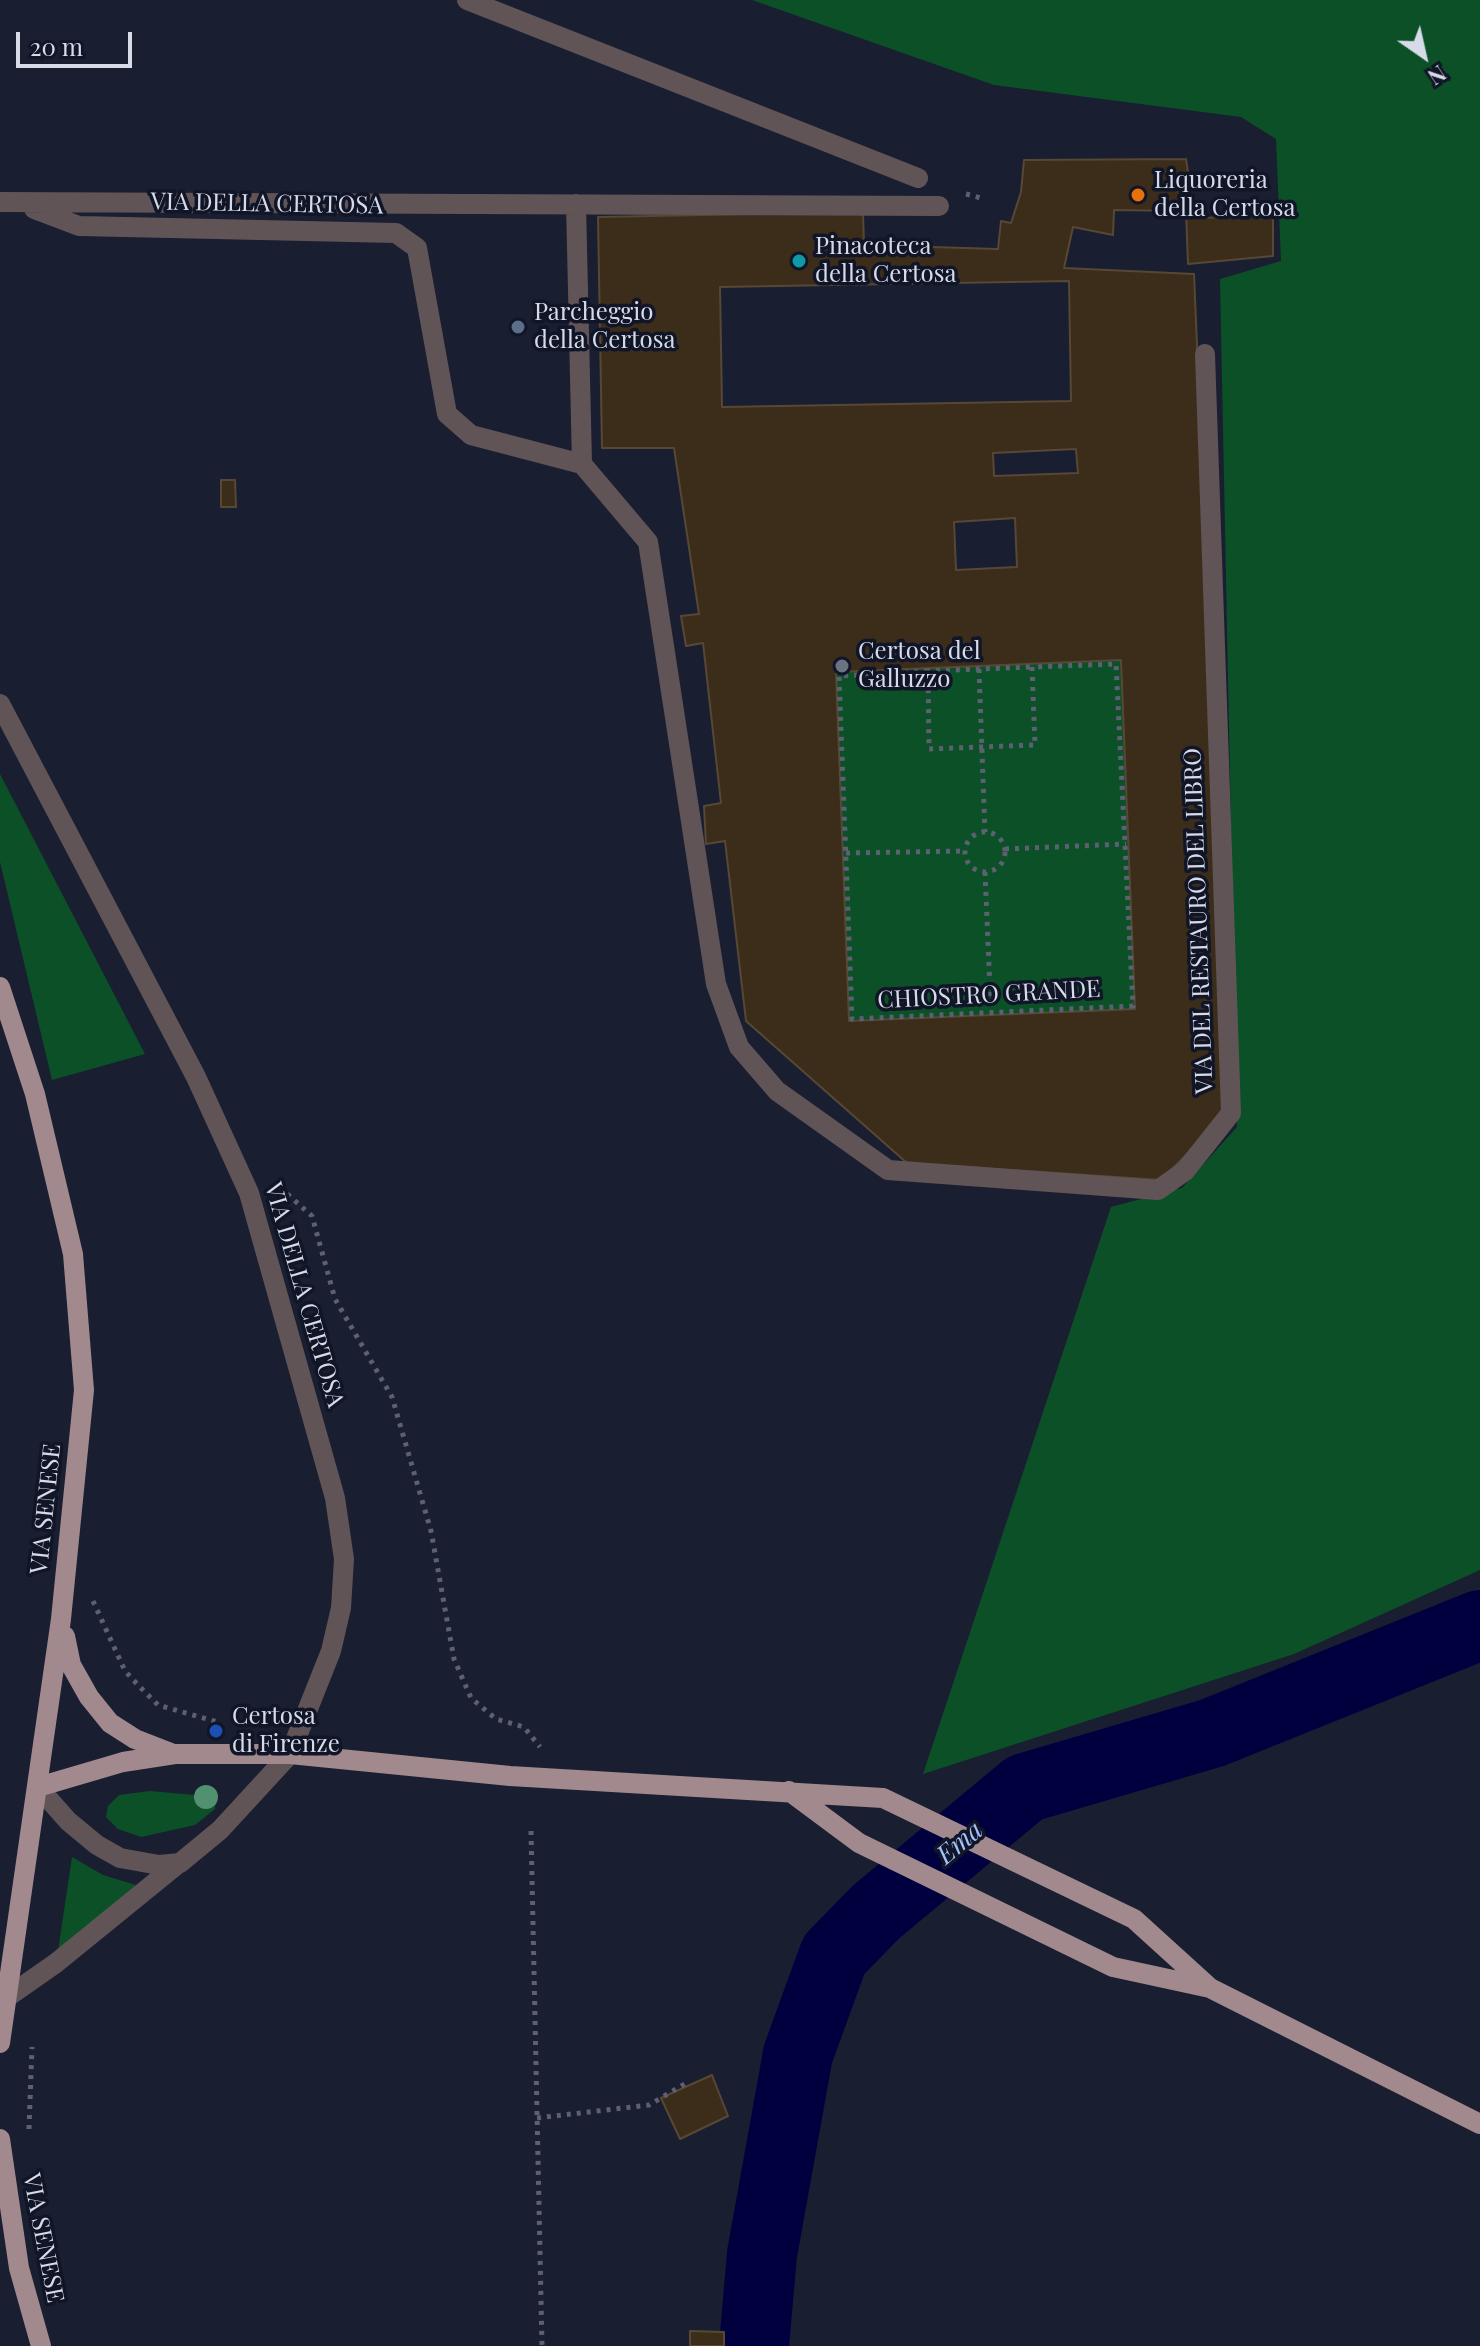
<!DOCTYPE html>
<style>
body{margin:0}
#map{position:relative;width:1480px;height:2346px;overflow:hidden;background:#191e31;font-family:"Playfair Display",serif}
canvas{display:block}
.north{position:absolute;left:1384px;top:16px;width:80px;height:80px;-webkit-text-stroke:6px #101527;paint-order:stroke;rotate:146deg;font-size:22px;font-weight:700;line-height:32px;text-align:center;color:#d7dae7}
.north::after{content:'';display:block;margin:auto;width:28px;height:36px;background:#d7dae7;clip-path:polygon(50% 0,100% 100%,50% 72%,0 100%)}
.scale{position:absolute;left:16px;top:32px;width:116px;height:36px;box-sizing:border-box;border:4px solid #d7dae7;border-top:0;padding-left:10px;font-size:24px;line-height:28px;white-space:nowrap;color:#d7dae7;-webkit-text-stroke:6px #101527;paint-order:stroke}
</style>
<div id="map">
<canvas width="1480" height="2346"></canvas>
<div class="north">N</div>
<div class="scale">20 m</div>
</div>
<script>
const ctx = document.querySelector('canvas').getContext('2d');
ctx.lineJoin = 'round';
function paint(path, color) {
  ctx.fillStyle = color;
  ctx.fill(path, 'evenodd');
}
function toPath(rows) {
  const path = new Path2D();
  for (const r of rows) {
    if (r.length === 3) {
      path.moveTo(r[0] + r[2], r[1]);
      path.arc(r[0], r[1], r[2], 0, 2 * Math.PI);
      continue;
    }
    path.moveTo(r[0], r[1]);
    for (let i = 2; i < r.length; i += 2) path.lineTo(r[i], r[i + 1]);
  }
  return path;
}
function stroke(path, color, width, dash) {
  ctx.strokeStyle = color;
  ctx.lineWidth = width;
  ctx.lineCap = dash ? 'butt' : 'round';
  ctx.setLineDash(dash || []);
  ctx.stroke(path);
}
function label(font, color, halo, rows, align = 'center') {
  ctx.font = font + ' "Playfair Display",serif';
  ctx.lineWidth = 7;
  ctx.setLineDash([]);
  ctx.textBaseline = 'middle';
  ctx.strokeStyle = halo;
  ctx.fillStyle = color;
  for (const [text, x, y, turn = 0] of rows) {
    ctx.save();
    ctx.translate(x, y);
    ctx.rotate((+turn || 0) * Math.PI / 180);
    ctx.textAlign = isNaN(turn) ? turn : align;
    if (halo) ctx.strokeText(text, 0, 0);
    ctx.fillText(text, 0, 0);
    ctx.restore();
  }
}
paint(toPath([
 [752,0,1480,0,1480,1570,1294,1654,923,1774,1111,1207,1182,1188,1237,1127,1220,279,1281,261,1276,139,1241,117,994,85],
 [1121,660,1135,1009,849,1021,836,672],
 [0,774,145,1054,52,1080,0,862],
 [150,1791,216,1797,215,1809,195,1825,141,1837,118,1829,106,1817,108,1806,119,1795],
 [72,1857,103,1875,139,1886,58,1951]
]), '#0c5028');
stroke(toPath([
 [754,2346,762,2254,798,2054,834,1955,876,1912,1025,1788,1212,1733,1480,1625]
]), '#00003f', 70);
const building = toPath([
 [1186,159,1195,218,1273,216,1273,256,1188,264,1186,211,1114,210,1113,235,1073,227,1064,268,1194,274,1229,1112,1161,1180,907,1163,746,1021,725,841,706,844,704,806,721,803,703,643,686,646,681,616,699,614,674,448,602,448,598,217,863,212,864,245,998,249,1001,221,1011,223,1021,192,1024,160,1186,159],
 [1069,281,1071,401,722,407,720,287,1069,281],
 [1076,449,1078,473,994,476,993,453,1076,449],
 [1015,518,1017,567,956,570,954,522,1015,518],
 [1121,660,1135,1009,849,1021,836,672,1121,660],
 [221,480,235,480,236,507,221,507,221,480],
 [712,2075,728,2116,680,2139,661,2098,712,2075],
 [690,2331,724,2332,724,2346,690,2346,690,2331]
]);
paint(building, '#3c2d1b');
stroke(building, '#574835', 2);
stroke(toPath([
 [966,194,981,198],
 [1032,667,1035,745,929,749,928,671,1032,667],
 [979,669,985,832],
 [928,671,839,676,852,1019,1133,1006,1116,664,1032,667],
 [985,852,20],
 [1005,849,1126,844],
 [846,853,965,851],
 [985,872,991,1012],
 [278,1192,285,1192,312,1216,335,1299,392,1397,431,1531,454,1659,471,1698,496,1719,524,1727,540,1747],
 [93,1601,125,1671,139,1686,158,1705,221,1723],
 [531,1831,542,2346],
 [537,2118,649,2105,688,2082],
 [29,2129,32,2047]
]), '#5c6071', 5, [4, 6]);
stroke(toPath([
 [467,0,918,178],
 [0,202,939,206],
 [576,204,582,464],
 [34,209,79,226,396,233,417,248,447,414,471,435,582,464],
 [582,464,648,542,716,984,739,1047,777,1091,888,1170,1158,1190,1185,1171,1231,1113,1205,354],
 [0,704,196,1077,249,1193,335,1498,344,1559,341,1608,331,1651,290,1754,220,1830,180,1863,159,1865,120,1858,97,1845,68,1821,38,1787],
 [6,1998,56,1963,179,1863]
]), '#615456', 20);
stroke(toPath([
 [0,987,35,1094,73,1254,84,1390,61,1619,0,2043],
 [65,1636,71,1665,89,1697,110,1723,135,1739,171,1753],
 [38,1787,123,1762,175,1754,290,1754,510,1776,883,1798,1134,1919,1210,1988],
 [789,1791,859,1843,1113,1967,1210,1988,1480,2124],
 [0,2139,19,2268,41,2346]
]), '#a2898d', 20);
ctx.fillStyle = '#52916f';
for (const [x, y] of [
 [206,1797]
]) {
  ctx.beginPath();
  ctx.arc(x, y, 12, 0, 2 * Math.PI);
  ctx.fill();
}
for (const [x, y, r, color] of [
 [1138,195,8,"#e8710a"],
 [799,261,8,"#0f9aa8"],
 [518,327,8,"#5c6f8a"],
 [842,666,8,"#6b7280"],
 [216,1731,8,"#1a4fb4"]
]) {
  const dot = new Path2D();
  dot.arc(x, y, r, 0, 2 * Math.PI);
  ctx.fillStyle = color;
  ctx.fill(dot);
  stroke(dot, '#101527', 3);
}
label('24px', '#d7dae7', '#101527', [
 ["Liquoreria",1154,181],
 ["della Certosa",1154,209],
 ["Pinacoteca",815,247],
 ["della Certosa",815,275],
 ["Parcheggio",534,313],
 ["della Certosa",534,341],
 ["Certosa del",858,652],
 ["Galluzzo",858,680],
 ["Certosa",232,1717],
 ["di Firenze",232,1745]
], 'left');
label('24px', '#d7dae7', '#101527', [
 ["VIA DELLA CERTOSA",267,204,1],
 ["VIA DEL RESTAURO DEL LIBRO",1199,921,-92],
 ["CHIOSTRO GRANDE",989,995,-3],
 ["VIA DELLA CERTOSA",304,1295,74],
 ["VIA SENESE",46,1509,-84],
 ["VIA SENESE",43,2238,79]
]);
label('italic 26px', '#a3c0fb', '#101527', [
 ["Ema",960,1843,-40]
]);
</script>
